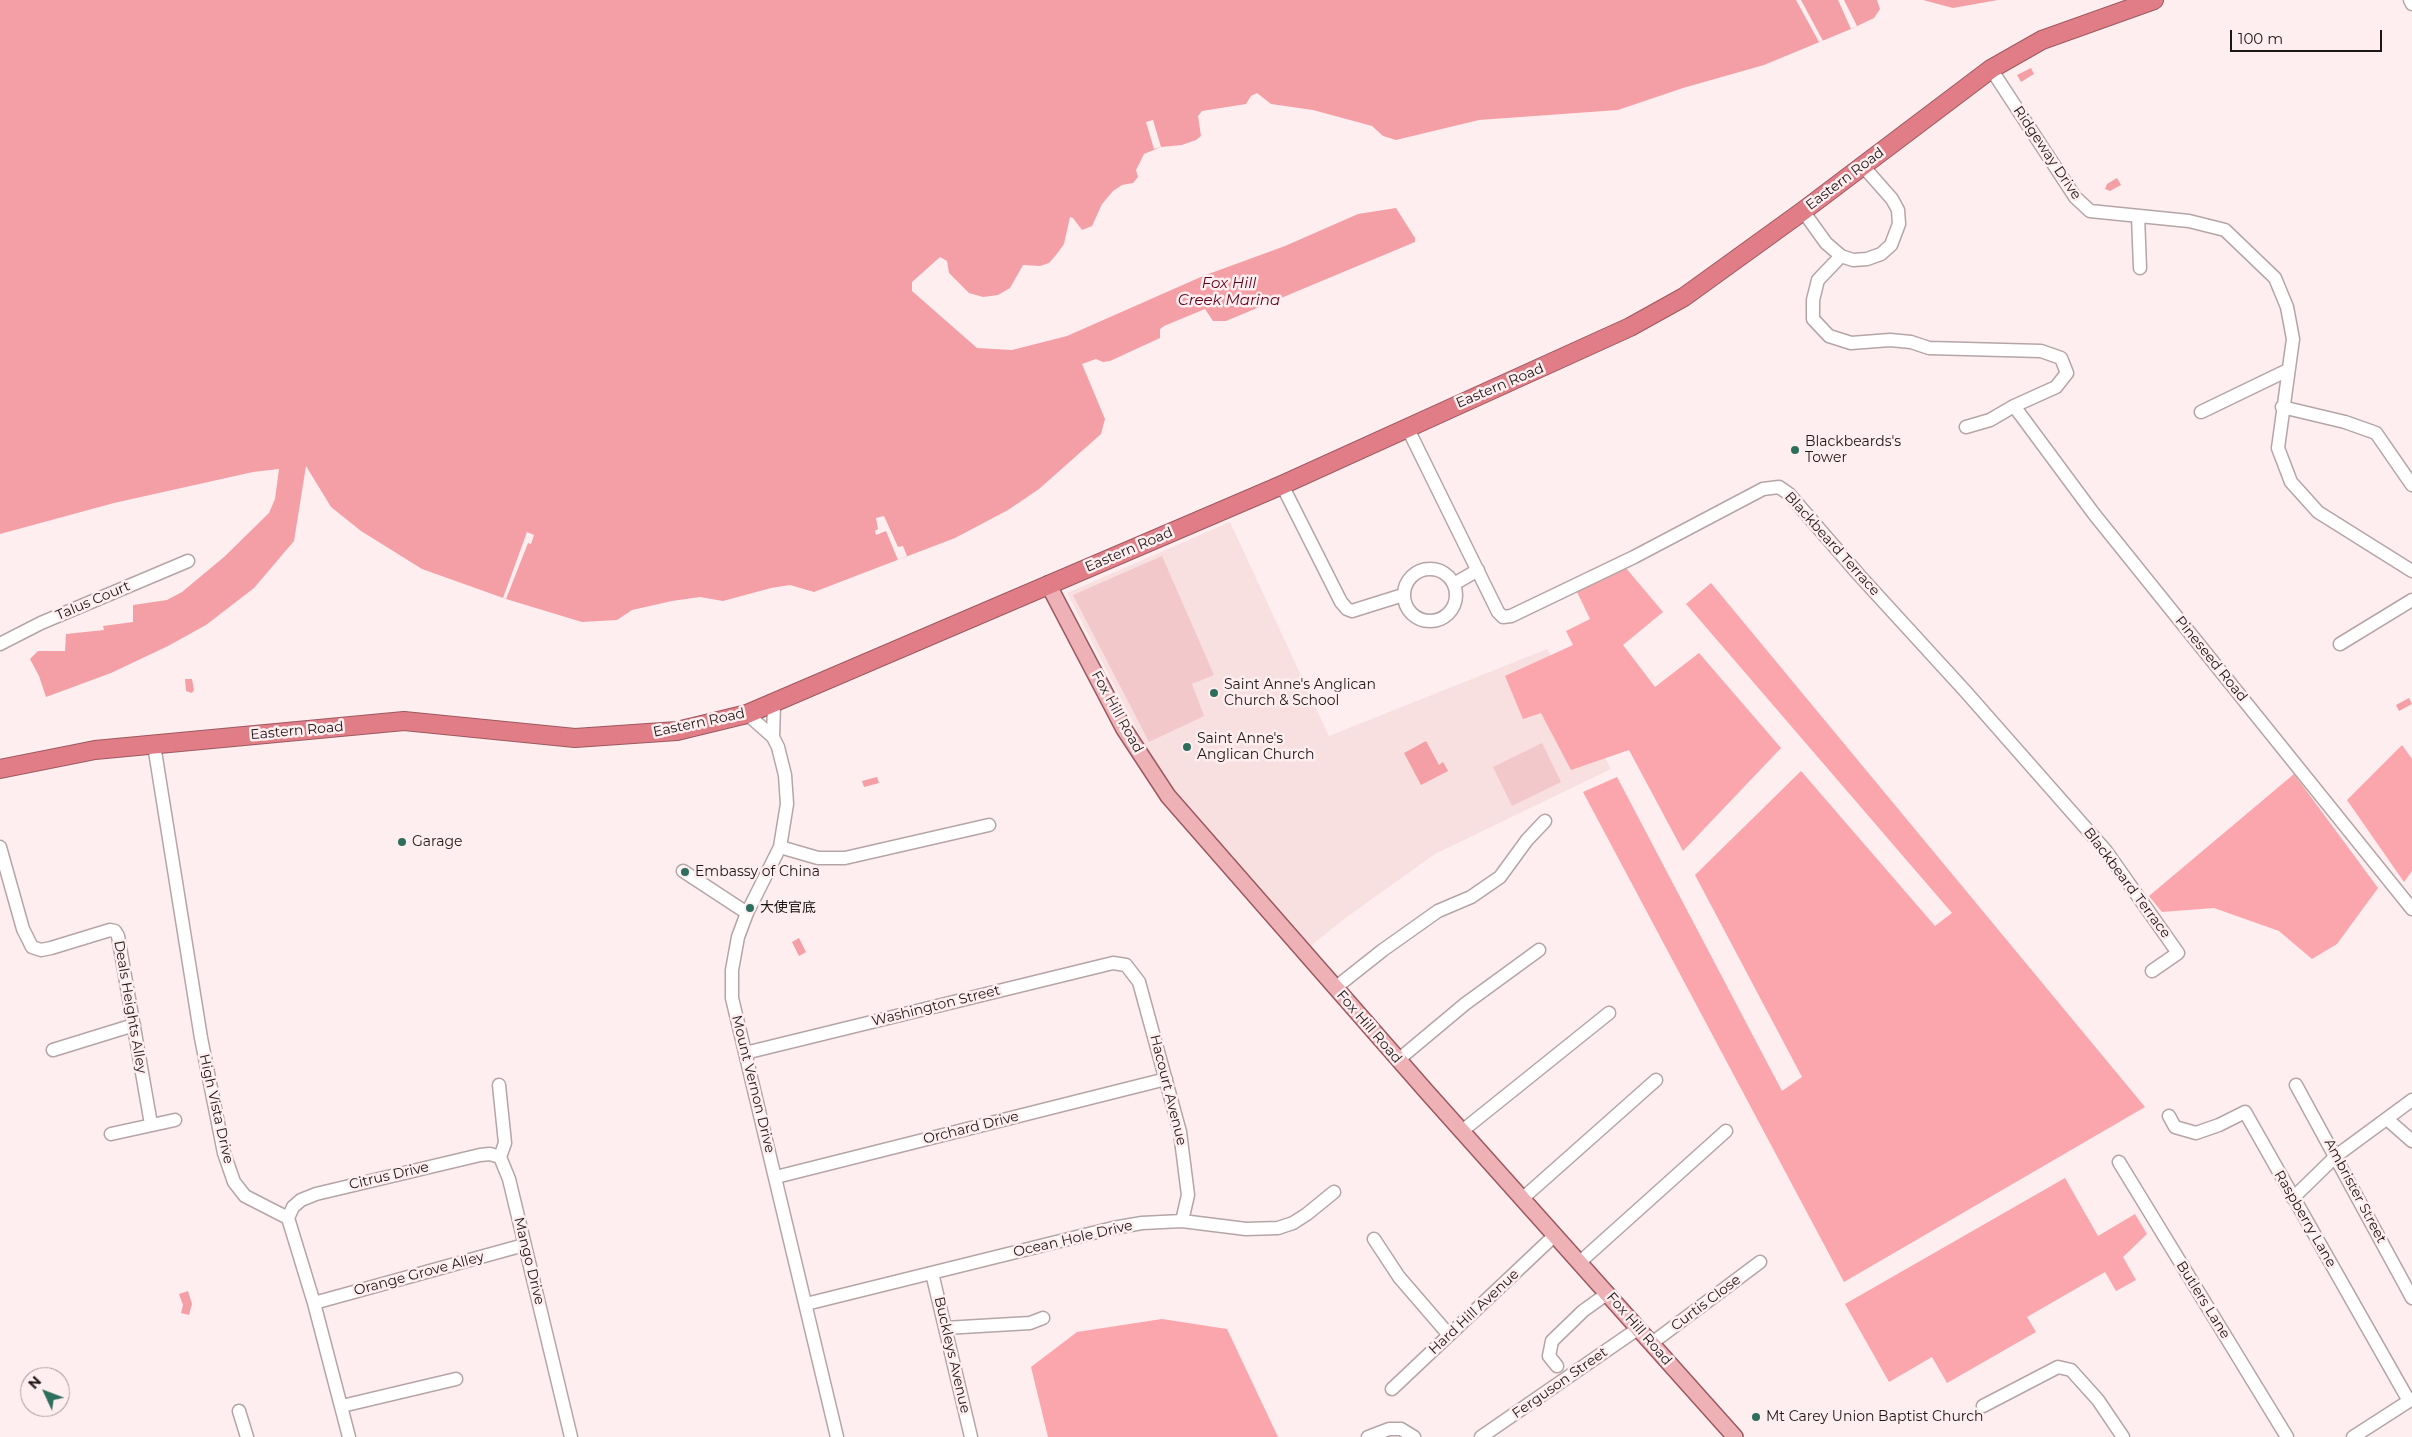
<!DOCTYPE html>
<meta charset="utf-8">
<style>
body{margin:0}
#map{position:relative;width:2412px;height:1437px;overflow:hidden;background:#ffeeef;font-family:Montserrat,sans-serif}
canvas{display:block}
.north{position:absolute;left:20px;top:1367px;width:50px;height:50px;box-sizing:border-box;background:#ffeeef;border:1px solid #a59899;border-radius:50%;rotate:313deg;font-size:14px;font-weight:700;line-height:20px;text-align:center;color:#1d1718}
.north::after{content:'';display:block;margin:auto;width:18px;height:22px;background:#2d6e5d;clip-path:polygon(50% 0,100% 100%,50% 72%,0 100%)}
.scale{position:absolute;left:2230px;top:30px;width:152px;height:22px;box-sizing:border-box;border:2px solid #1d1718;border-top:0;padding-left:6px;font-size:15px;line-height:18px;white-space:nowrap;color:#1d1718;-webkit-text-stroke:4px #ffeeef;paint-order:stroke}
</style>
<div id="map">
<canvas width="2412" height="1437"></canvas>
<div class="north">N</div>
<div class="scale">100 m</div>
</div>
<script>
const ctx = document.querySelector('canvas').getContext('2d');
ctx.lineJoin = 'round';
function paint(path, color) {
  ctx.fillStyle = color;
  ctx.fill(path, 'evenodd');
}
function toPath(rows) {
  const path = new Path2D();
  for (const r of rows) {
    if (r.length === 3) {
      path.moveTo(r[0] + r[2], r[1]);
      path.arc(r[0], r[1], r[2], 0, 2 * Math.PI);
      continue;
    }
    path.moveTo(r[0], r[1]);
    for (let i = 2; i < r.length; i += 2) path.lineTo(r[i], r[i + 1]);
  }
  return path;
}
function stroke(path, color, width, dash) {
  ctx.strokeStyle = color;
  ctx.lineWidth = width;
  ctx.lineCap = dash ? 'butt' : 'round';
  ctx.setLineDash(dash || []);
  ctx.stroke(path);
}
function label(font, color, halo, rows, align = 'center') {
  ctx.font = font + ' Montserrat,"Noto Sans SC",sans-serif';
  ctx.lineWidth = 5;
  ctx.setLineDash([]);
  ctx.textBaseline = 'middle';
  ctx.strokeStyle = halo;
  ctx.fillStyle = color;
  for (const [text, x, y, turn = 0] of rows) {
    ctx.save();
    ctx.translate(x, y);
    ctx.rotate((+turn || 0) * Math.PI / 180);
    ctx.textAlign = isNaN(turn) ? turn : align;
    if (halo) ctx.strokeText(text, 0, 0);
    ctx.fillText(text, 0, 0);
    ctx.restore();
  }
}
paint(toPath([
 [1230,522,1329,736,1547,649,1611,769,1435,854,1344,919,1307,949,1177,795,1149,753,1067,593]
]), '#f8dfe0');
paint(toPath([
 [1162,556,1214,675,1192,684,1204,716,1149,742,1073,595],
 [1542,743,1561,782,1512,806,1493,767]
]), '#f2c8ca');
paint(toPath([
 [1625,567,1663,612,1623,645,1655,687,1699,653,1781,748,1683,851,1629,750,1571,770,1541,713,1523,719,1505,676,1573,645,1566,631,1590,619,1577,592],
 [1711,583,2145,1107,1844,1282,1583,792,1617,777,1782,1091,1802,1077,1695,875,1801,771,1935,926,1952,913,1686,604],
 [2402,745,2412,759,2412,871,2404,882,2347,800],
 [2294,774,2378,888,2337,944,2312,959,2279,931,2214,908,2162,912,2149,896],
 [2065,1178,2098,1236,2135,1214,2147,1234,2123,1257,2136,1280,2116,1291,2105,1272,2027,1317,2036,1332,1947,1383,1932,1357,1889,1382,1845,1304],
 [1162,1319,1227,1329,1278,1437,1048,1437,1031,1367,1077,1332]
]), '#fba5ac');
paint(toPath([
 [0,0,1877,0,1880,9,1874,18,1851,29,1764,65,1683,88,1618,110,1479,120,1396,140,1383,136,1372,126,1313,110,1271,104,1257,93,1251,96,1246,104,1202,111,1198,116,1201,136,1196,140,1182,145,1161,147,1144,154,1136,170,1138,177,1133,183,1122,185,1113,191,1102,204,1092,226,1082,230,1073,218,1070,217,1064,244,1056,255,1049,263,1040,266,1023,265,1010,288,998,295,983,297,969,293,949,273,947,261,940,257,912,282,912,291,977,348,1012,350,1067,336,1203,276,1285,246,1358,214,1396,208,1415,238,1415,242,1226,321,1213,321,1205,309,1164,326,1160,329,1160,338,1110,361,1103,362,1096,359,1082,364,1105,419,1101,434,1039,489,1008,510,955,538,866,572,814,592,790,585,771,588,723,601,700,597,672,601,632,610,617,620,582,622,506,599,422,569,361,531,331,507,306,466,294,541,254,588,206,625,168,646,111,673,46,697,39,676,30,659,38,651,65,651,66,634,104,630,103,626,133,622,133,605,167,600,182,592,224,557,269,513,275,499,279,469,253,472,114,503,0,534],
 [1923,0,1998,0,1953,8],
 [2031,68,2034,74,2021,82,2017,75],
 [2117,178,2121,185,2110,191,2105,189,2107,184],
 [185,679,192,679,194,690,192,693,186,691],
 [2409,698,2412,704,2399,711,2396,705],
 [1426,741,1439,765,1443,762,1448,771,1421,785,1404,753],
 [877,777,879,783,864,787,862,781],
 [799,938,806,952,799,956,792,942],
 [188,1291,192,1304,189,1315,181,1313,183,1305,179,1294]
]), '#f49fa6');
paint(toPath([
 [1796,0,1801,0,1823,41,1819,42],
 [1838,0,1844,0,1857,26,1851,29],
 [1153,120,1161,147,1154,149,1146,122],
 [884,516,898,547,903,546,907,556,898,560,886,531,876,535,875,531,878,529,876,518],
 [527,532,534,535,531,544,528,543,506,599,503,598]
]), '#ffeeef');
const minor = toPath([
 [2410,0,2412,4],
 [1991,69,2075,197,2090,211,2189,221,2225,230,2275,278,2287,307,2293,339,2278,448,2291,482,2318,512,2412,571],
 [1803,211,1826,243,1841,256,1818,280,1813,300,1813,319,1829,336,1851,343,1890,340,1911,342,1929,348,2041,351,2061,358,2067,373,2056,387,2014,406,1990,420,1966,427],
 [2138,216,2140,268],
 [1841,256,1853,260,1867,259,1881,254,1891,245,1899,224,1898,210,1892,199,1862,165],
 [2014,406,2094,514,2412,909],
 [2282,407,2345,422,2376,433,2412,485],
 [2201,412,2288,370],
 [1407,427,1498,612,1503,617,1511,616,1634,557,1763,489,1779,487,1789,494,1859,575,1966,692,2106,851,2178,953,2152,971],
 [1282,485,1341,602,1347,609,1352,611,1403,595],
 [1430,595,26],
 [1454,584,1478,570],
 [0,644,41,623,188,561],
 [2340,644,2412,600],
 [747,714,773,737,778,747,785,775,787,804,780,847,747,913,738,937,732,970,732,998,837,1437],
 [773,737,774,704],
 [154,745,201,1038,224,1153,234,1182,245,1196,288,1218,314,1303,349,1437],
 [0,847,23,929,32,947,41,950,51,948,110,930,115,931,118,936,151,1124],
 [780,847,818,858,845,858,989,825],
 [683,871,747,913],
 [1335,988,1383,950,1438,911,1471,897,1500,877,1527,840,1545,821],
 [53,1050,134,1025],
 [745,1053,1113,963,1126,965,1139,982,1180,1132,1188,1195,1182,1221],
 [1398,1060,1465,1004,1539,950],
 [499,1085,505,1143,500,1157,509,1179,571,1437],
 [2296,1085,2412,1298],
 [2169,1116,2175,1127,2196,1133,2219,1125,2245,1112,2409,1401],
 [2387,1119,2412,1141],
 [1462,1131,1609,1013],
 [111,1134,175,1120],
 [2119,1162,2287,1437],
 [776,1177,1166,1079],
 [1523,1198,1656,1080],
 [2293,1198,2336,1156,2412,1100],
 [288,1218,293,1207,301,1200,316,1194,480,1155,490,1154,500,1157],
 [1374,1239,1399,1277,1449,1335],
 [1580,1262,1726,1131],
 [932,1273,971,1437],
 [314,1303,524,1245],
 [806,1304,1113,1228,1142,1223,1182,1221,1246,1229,1278,1228,1293,1223,1307,1214,1334,1192],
 [945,1328,1030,1323,1043,1318],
 [1652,1343,1760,1262],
 [1557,1366,1549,1356,1552,1341,1583,1311,1608,1293],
 [1392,1389,1555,1235],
 [342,1406,456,1379],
 [1983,1406,2058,1367,2071,1370,2098,1400,2123,1437],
 [239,1411,247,1437],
 [1368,1437,1389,1429,1401,1429,1414,1437],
 [1481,1437,1639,1328],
 [2353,1437,2412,1399]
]);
const major = toPath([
 [1048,584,1124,729,1168,796,1426,1091,1735,1437]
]);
const highway = toPath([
 [0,769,95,750,404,721,575,738,677,731,747,714,1282,485,1630,327,1684,297,1803,211,1991,69,2042,40,2154,0]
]);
stroke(minor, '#b5a5a6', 15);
stroke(major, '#9c5960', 18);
stroke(highway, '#9c5960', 20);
stroke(minor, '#fff', 12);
stroke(major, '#edb1b6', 15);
stroke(highway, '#e17d86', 18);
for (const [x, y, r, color] of [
 [1795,450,5,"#2d6e5d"],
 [1214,693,5,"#2d6e5d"],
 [1187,747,5,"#2d6e5d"],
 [402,842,5,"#2d6e5d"],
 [685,872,5,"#2d6e5d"],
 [750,908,5,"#2d6e5d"],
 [1756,1417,5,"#2d6e5d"]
]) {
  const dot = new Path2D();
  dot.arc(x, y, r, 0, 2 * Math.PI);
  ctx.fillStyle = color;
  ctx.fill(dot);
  stroke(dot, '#ffeeef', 2);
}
label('14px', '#1d1718', '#ffeeef', [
 ["Ridgeway Drive",2047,153,56],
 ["Eastern Road",1845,179,-37],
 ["Eastern Road",1500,386,-23],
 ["Blackbeard Terrace",1832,544,48],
 ["Eastern Road",1129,550,-23],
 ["Talus Court",93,601,-23],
 ["Pineseed Road",2211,659,51],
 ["Fox Hill Road",1117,712,61],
 ["Eastern Road",699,723,-12],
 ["Eastern Road",297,731,-5],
 ["Blackbeard Terrace",2127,883,53],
 ["Washington Street",936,1006,-14],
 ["Deals Heights Alley",130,1007,80],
 ["Fox Hill Road",1369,1027,49],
 ["Mount Vernon Drive",753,1084,76],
 ["Hacourt Avenue",1168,1090,76],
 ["High Vista Drive",216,1109,77],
 ["Orchard Drive",971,1128,-14],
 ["Citrus Drive",389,1176,-13],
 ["Ambrister Street",2355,1191,62],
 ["Raspberry Lane",2305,1219,60],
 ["Ocean Hole Drive",1073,1239,-13],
 ["Mango Drive",529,1261,76],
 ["Orange Grove Alley",419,1274,-15],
 ["Butlers Lane",2203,1300,58],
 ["Curtis Close",1706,1303,-37],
 ["Hard Hill Avenue",1474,1312,-43],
 ["Fox Hill Road",1639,1329,49],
 ["Buckleys Avenue",952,1355,77],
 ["Ferguson Street",1560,1383,-35]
]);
label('14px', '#1d1718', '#ffeeef', [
 ["Blackbeards's",1805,442],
 ["Tower",1805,458],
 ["Saint Anne's Anglican",1224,685],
 ["Church & School",1224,701],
 ["Saint Anne's",1197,739],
 ["Anglican Church",1197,755],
 ["Garage",412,842],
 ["Embassy of China",695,872],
 ["大使官底",760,908],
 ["Mt Carey Union Baptist Church",1766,1417]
], 'left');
label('italic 15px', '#62011d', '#ffeeef', [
 ["Fox Hill",1229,284],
 ["Creek Marina",1229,301]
]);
</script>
